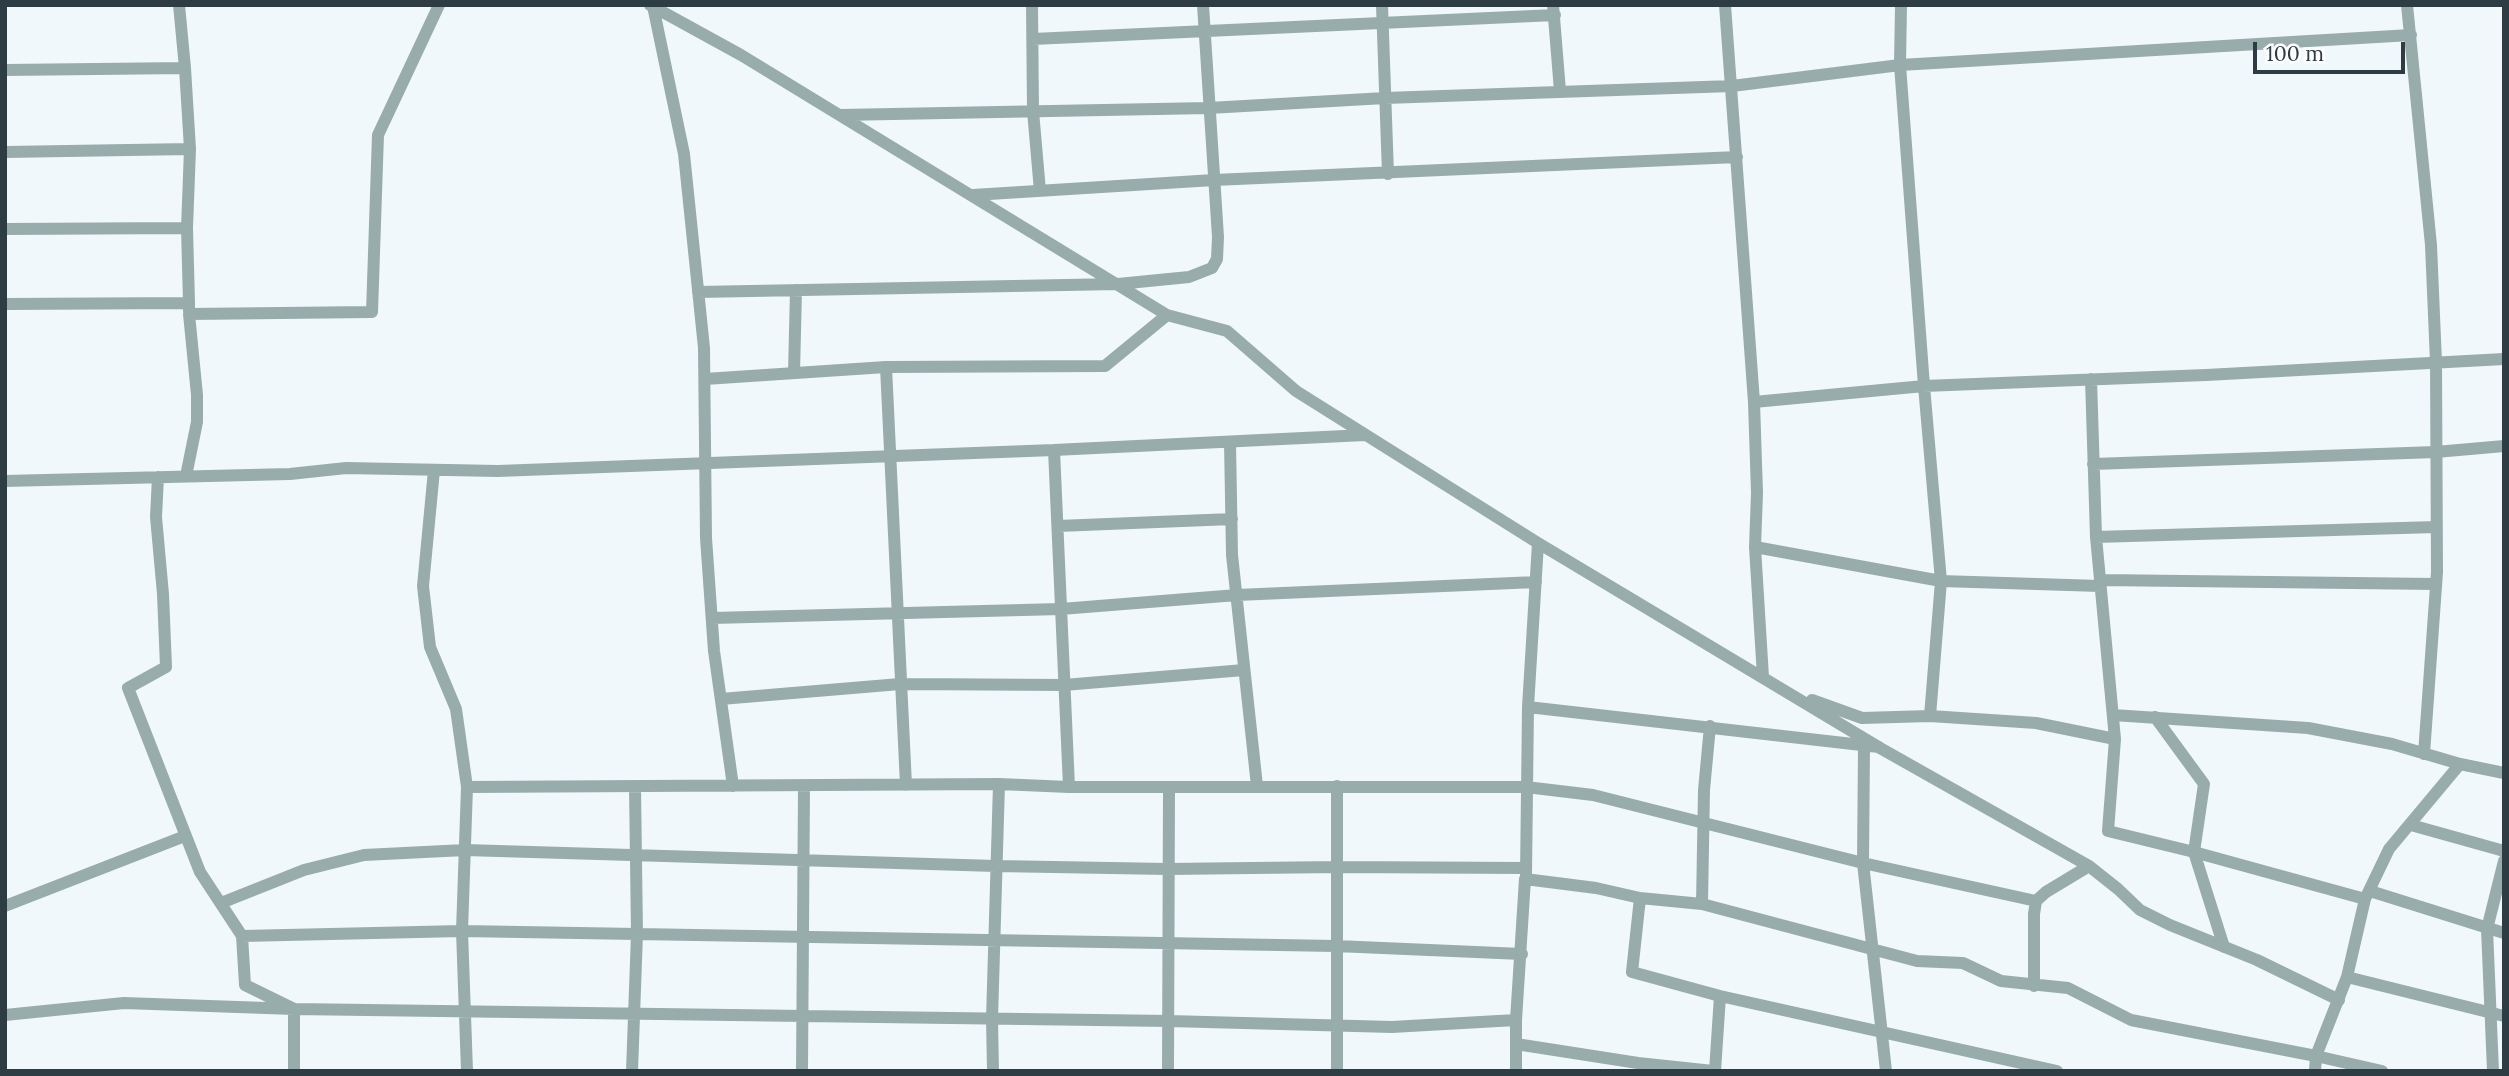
<!DOCTYPE html>
<style>
body{margin:0}
#map{position:relative;width:2509px;height:1076px;overflow:hidden;background:#f1f8fc;font-family:Lora,serif}
canvas{display:block}
.frame{position:absolute;inset:0;border:7px solid #2e3c43;pointer-events:none}
.scale{position:absolute;left:2253px;top:42px;width:152px;height:32px;box-sizing:border-box;border:4px solid #2e3c43;border-top:0;padding-left:9px;font-size:21px;line-height:24px;white-space:nowrap;color:#2e3c43;-webkit-text-stroke:5px #fff;paint-order:stroke}
</style>
<div id="map">
<canvas width="2509" height="1076"></canvas>
<div class="frame"></div>
<div class="scale">100 m</div>
</div>
<script>
const ctx = document.querySelector('canvas').getContext('2d');
ctx.lineJoin = 'round';
function toPath(rows) {
  const path = new Path2D();
  for (const r of rows) {
    path.moveTo(r[0], r[1]);
    for (let i = 2; i < r.length; i += 2) path.lineTo(r[i], r[i + 1]);
  }
  return path;
}
function stroke(path, color, width, dash) {
  ctx.strokeStyle = color;
  ctx.lineWidth = width;
  ctx.lineCap = dash ? 'butt' : 'round';
  ctx.setLineDash(dash || []);
  ctx.stroke(path);
}
stroke(toPath([
 [179,5,185,68,190,149,187,228,189,303],
 [650,5,741,55,1167,315,1227,331,1296,391,1366,435,1538,543,1880,748,2089,866,2118,889,2140,910,2170,925,2257,960,2339,1000],
 [1032,5,1033,111,1040,191],
 [1382,5,1388,174],
 [1553,5,1560,91],
 [1725,5,1754,402,1757,493,1755,547,1763,677],
 [1901,5,1900,65,1924,386,1941,581,1930,716],
 [2407,5,2431,245,2436,362,2437,572,2424,754],
 [653,6,684,154,704,348,706,538,714,651,733,786],
 [1033,39,1555,15],
 [5,70,185,68],
 [840,115,1209,108,1385,98,1732,86,1900,65,2411,35],
 [5,152,190,149],
 [973,195,1214,180,1737,157],
 [5,229,187,228],
 [698,292,1118,284,1189,277,1212,268,1217,259,1218,237,1203,5],
 [5,304,189,303,189,311],
 [886,367,906,785],
 [794,373,796,290],
 [705,379,886,367,1105,366,1167,315],
 [2091,379,2096,537,2115,739,2108,831,2194,852,2224,947],
 [1754,402,1924,386,2206,375,2504,359],
 [1230,442,1232,555,1257,786],
 [1054,450,1069,787],
 [2093,464,2436,452,2504,446],
 [434,470,423,586,430,647,456,709,467,787,462,931,467,1071],
 [186,476,197,422,197,395,189,314,372,312,378,135,439,5],
 [158,477,156,517,163,594,166,667,128,688,200,872,242,936,245,985,294,1009,294,1071],
 [5,481,290,474,346,468,498,471,1054,450,1365,435],
 [1058,526,1232,519],
 [2096,537,2436,527],
 [1755,547,1941,581,2100,586],
 [2100,580,2436,584],
 [712,618,1061,609,1237,595,1536,582],
 [721,699,900,684,1064,685,1244,670],
 [1812,700,1862,718,1930,716,2036,723,2115,739],
 [1528,707,1879,747],
 [2113,715,2308,728,2392,744,2460,764],
 [2155,717,2204,784,2194,852,2365,899],
 [1864,747,1863,863,1886,1071],
 [467,787,999,784,1069,787,1526,787,1593,795,1863,863,2036,901],
 [2411,825,2504,851],
 [1526,875,1528,707,1538,543],
 [2370,891,2504,933],
 [1640,898,1632,972,1720,996,2057,1071],
 [221,903,304,870,364,855,465,850,996,866,1167,869,1337,867,1526,868],
 [1702,904,1704,790,1710,726],
 [5,906,185,836],
 [242,936,462,931,1336,946,1522,954],
 [2347,977,2504,1016],
 [2034,986,2034,914,2036,901,2046,892,2089,866],
 [5,1015,124,1003,294,1009,1169,1021,1392,1027,1516,1020],
 [1516,1044,1638,1063,1713,1071],
 [632,1071,637,934,635,787],
 [802,1071,804,787],
 [993,1071,992,1019,999,784],
 [1168,1071,1169,787],
 [1337,1071,1337,786],
 [1516,1071,1516,1020,1525,879,1596,888,1640,898,1702,904,1917,961,1963,963,2001,981,2068,988,2131,1020,2316,1056,2347,977,2365,899,2389,849,2460,764,2504,773],
 [1715,1071,1720,996],
 [2315,1071,2316,1056,2382,1071],
 [2493,1071,2487,929,2504,861]
]), '#98acac', 12);
</script>
